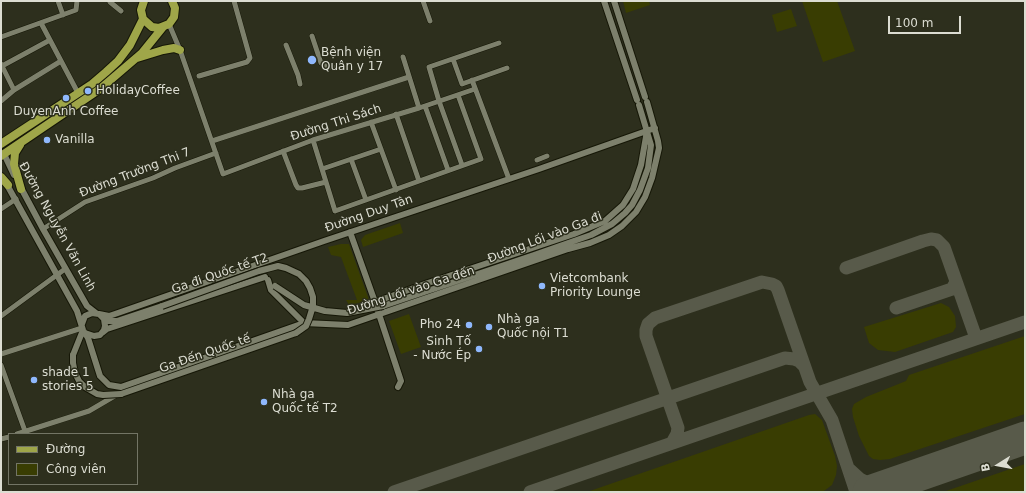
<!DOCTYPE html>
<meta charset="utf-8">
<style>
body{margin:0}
#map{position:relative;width:1026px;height:493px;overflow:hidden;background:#2d2f1d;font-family:"DejaVu Sans",sans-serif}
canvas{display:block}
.frame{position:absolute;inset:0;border:2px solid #dcddd2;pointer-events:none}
.legend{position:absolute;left:8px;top:433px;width:130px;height:52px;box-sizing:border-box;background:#2d2f1d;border:1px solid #737565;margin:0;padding:5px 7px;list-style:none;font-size:12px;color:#dcddd2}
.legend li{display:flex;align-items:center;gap:8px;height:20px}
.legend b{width:20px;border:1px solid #737565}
.north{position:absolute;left:978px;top:445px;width:40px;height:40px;-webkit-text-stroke:3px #2d2f1d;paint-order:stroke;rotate:259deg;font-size:11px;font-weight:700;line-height:16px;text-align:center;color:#dcddd2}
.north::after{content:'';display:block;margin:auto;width:14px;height:18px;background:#dcddd2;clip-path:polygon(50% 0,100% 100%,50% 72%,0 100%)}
.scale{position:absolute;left:888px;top:16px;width:73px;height:18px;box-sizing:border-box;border:2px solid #dcddd2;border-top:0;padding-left:5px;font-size:12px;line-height:14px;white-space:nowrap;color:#dcddd2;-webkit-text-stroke:3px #2d2f1d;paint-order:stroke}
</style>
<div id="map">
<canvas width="1026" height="493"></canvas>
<div class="frame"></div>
<ul class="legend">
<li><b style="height:5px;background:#9fa649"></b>Đường</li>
<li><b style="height:11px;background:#393d02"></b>Công viên</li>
</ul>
<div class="north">B</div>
<div class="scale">100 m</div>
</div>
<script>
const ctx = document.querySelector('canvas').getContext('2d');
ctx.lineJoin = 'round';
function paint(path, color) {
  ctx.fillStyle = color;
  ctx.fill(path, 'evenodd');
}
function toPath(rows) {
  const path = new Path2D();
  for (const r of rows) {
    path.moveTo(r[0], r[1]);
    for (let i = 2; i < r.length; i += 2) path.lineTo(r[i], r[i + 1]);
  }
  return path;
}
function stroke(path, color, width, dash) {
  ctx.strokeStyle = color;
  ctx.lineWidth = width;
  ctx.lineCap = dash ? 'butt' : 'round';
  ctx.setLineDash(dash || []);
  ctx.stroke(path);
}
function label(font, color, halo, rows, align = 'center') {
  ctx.font = font + ' "DejaVu Sans",sans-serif';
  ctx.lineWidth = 3;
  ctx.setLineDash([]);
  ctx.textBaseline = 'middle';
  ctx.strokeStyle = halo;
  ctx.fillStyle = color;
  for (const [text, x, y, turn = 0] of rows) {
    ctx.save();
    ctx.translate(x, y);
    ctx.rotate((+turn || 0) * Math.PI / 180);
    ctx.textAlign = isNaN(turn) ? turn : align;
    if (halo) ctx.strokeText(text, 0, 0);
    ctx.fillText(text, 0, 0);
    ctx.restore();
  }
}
paint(toPath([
 [623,1,649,1,650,5,626,13],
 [802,1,837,1,855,51,823,62],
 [791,9,797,26,777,32,772,15],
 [400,223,403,233,363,247,361,240,365,235],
 [341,244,349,244,369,300,367,301,349,305,346,300,357,300,341,257,331,255,328,247],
 [941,303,949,307,955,316,956,327,953,332,895,352,878,350,869,343,864,327],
 [409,314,421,347,401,354,389,321],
 [1025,336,1025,414,890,459,880,460,873,459,869,456,859,436,853,417,852,409,854,404,866,397,906,381,909,375],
 [815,414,822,420,835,456,837,466,836,475,832,485,824,491,587,492,809,415],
 [1025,464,1025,492,943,492]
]), '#393d02');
stroke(toPath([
 [846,268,923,241,931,239,937,240,944,247,976,338],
 [896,308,952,289,956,282],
 [672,443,677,434,678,428,646,336,646,330,648,324,655,318,762,282,772,284,776,286,778,290,810,382,832,420,856,492],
 [849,469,860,479,868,483,880,485,892,484],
 [394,492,785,358,794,359,799,361,804,366],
 [530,492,1025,322]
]), '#585a4a', 13);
stroke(toPath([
 [869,492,1025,438]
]), '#585a4a', 33);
const minor = toPath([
 [58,1,63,15],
 [423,1,430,21],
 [110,2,121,11],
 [41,23,78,93],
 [169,24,180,50,223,174,313,140,419,108,475,89],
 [312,36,321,63,329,67,333,67],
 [1,37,76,10,77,1],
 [286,45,298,75,300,84],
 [403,57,419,108],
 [453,59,462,84,507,68],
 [1,64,14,90],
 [2,66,50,40],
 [199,76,247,62,250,58,234,1],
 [472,80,509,179],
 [1,101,14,90,61,61],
 [425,106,448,170],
 [396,114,419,181],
 [371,122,396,190],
 [313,140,335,211,481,159,458,95],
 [212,141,409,77],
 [283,151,296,185,298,188,302,188,326,182],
 [351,159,366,200],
 [537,160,547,156],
 [462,165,439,101,429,67,499,43],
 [322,169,381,149],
 [1,209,16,199],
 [43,229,85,202,153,178,175,168,216,153],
 [1,316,65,269],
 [1,354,82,328],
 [1,365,25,431],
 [17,434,89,411,118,394],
 [1,439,9,437]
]);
const tertiary = toPath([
 [604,1,637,100],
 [614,1,645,97],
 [4,154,14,175],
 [6,183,77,311,83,330,88,338,100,376,109,385,121,387,304,323,348,325,568,249,590,243,609,235,622,226,636,212,645,197,652,178,659,148,658,141,647,102],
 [20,186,43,229,87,306,96,313],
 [350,232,375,302,401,381,398,387],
 [268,280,271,290,304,323],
 [375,302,425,284,574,234,605,221,623,205,633,189,641,165,647,131],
 [383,306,534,255,591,235,612,224,625,213,632,205,640,190,648,168,651,145,639,105],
 [99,314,109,316,115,314,324,241,539,169,655,128],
 [104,319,107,321,117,321,162,306],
 [82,324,85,316,92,313,99,314,104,319,105,326,104,330,100,335,94,336,85,333],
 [102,333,107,329,265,277],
 [73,355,83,330],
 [121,394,296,333]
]);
const primary = toPath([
 [144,1,141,10,143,19,152,27,159,28,169,24,174,17,175,8,172,1],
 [137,58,163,50,174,48,180,50],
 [1,144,92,84,106,72,118,61,130,45,143,19],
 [20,145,15,153,14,164,21,189],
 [1,156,100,89,142,53,163,27],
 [1,177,8,185]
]);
stroke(minor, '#161707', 6);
stroke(tertiary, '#161707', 8);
stroke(primary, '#161707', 10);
stroke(minor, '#7d806c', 5);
stroke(tertiary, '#7d806c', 6);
stroke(primary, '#9fa649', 8);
const tertiaryBridge = toPath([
 [275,286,304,305,325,311,347,313,383,306],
 [162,306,259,271,278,266,286,268,299,274,306,281,310,288,313,297,313,306,309,319,306,326,296,333],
 [73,355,73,363,75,373,79,381,85,387,97,394,103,395,121,394]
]);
stroke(tertiaryBridge, '#161707', 8, []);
stroke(tertiaryBridge, '#7d806c', 6);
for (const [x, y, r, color] of [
 [312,60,5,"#8fb8fd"],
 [88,91,4,"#8fb8fd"],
 [66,98,4,"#8fb8fd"],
 [47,140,4,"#8fb8fd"],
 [542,286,4,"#8fb8fd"],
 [469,325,4,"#8fb8fd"],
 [489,327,4,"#8fb8fd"],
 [479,349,4,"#8fb8fd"],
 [34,380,4,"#8fb8fd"],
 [264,402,4,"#8fb8fd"]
]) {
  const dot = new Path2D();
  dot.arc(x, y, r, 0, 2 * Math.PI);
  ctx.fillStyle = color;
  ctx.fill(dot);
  stroke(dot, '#2d2f1d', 1.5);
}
label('12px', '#dcddd2', '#2d2f1d', [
 ["Bệnh viện",321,53],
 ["Quân y 17",321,67],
 ["HolidayCoffee",96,91],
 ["DuyenAnh Coffee",66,112,"center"],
 ["Vanilla",55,140],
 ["Vietcombank",550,279],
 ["Priority Lounge",550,293],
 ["Nhà ga",497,320],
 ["Quốc nội T1",497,334],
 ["Pho 24",461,325,"right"],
 ["Sinh Tố",471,342,"right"],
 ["- Nước Ép",471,356,"right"],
 ["shade 1",42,373],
 ["stories 5",42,387],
 ["Nhà ga",272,395],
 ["Quốc tế T2",272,409]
], 'left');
label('12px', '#dcddd2', '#2d2f1d', [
 ["Đường Thi Sách",336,123,-18],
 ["Đường Trường Thi 7",135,173,-21],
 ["Đường Duy Tân",369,214,-19],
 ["Đường Nguyễn Văn Linh",57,227,61],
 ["Đường Lối vào Ga đi",545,238,-21],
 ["Ga đi Quốc tế T2",220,274,-19],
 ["Đường Lối vào Ga đến",411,291,-18],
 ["Ga Đến Quốc tế",205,354,-19]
]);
</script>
